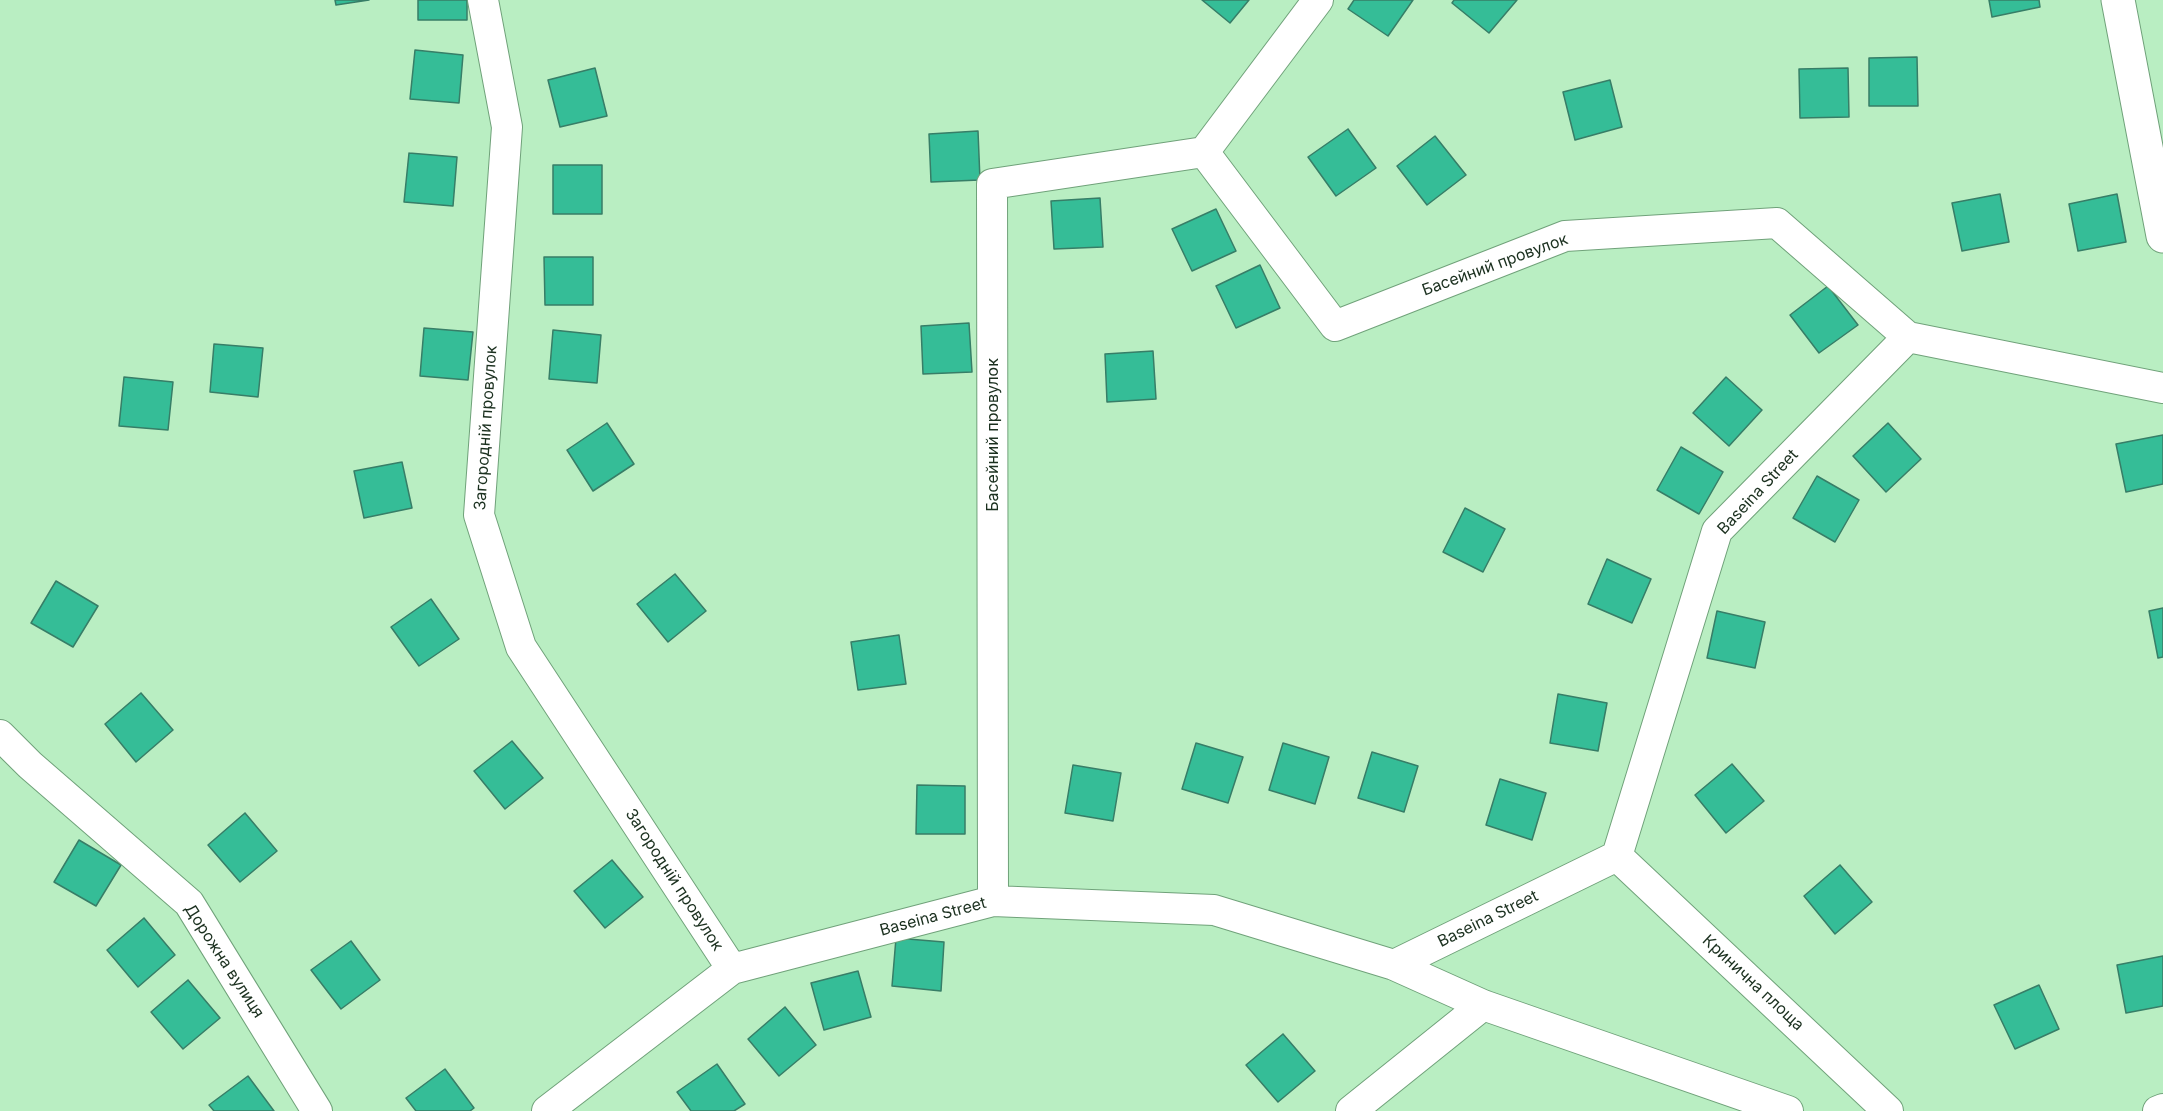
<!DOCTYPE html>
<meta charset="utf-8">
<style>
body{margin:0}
canvas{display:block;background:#b9eec2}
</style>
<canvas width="2163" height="1111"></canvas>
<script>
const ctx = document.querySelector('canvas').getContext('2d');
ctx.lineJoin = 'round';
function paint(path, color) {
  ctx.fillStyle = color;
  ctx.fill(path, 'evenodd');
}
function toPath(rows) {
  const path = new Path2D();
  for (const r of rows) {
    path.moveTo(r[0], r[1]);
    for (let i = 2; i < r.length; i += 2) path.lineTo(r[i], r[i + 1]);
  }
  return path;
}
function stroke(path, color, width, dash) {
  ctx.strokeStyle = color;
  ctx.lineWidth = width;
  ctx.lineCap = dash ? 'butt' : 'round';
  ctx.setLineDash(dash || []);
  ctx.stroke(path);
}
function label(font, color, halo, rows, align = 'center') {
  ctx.font = font + ' Inter,sans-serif';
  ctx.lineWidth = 4.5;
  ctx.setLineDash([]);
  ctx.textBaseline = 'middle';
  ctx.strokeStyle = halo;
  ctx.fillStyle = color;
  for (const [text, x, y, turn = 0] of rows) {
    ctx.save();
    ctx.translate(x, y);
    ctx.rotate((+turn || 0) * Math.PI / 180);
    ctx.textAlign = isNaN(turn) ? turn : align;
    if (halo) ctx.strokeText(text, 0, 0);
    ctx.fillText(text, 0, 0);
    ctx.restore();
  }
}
const building = toPath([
 [335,0,369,0,336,5,335,0],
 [418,0,467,0,467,20,418,20,418,0],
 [1202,0,1249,0,1230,23,1202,0],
 [1354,0,1413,0,1388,36,1348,9,1354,0],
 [1454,0,1517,0,1489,33,1452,3,1454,0],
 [1989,0,2039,0,2040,7,1992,17,1989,0],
 [415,50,463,55,459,103,410,99,415,50],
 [1917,57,1918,106,1869,106,1869,58,1917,57],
 [595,68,607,116,560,127,548,80,595,68],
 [1848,68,1849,117,1800,118,1799,69,1848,68],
 [1610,80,1622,127,1575,140,1563,92,1610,80],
 [1348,129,1376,168,1336,196,1308,157,1348,129],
 [978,131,980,180,931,182,929,134,978,131],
 [1435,136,1466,175,1427,205,1397,166,1435,136],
 [409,153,457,157,453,206,404,202,409,153],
 [553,165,602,165,602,214,553,214,553,165],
 [2000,194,2009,242,1962,251,1952,203,2000,194],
 [2117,194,2126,242,2078,251,2069,204,2117,194],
 [1100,198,1103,247,1054,249,1051,201,1100,198],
 [1216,209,1236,251,1192,271,1172,229,1216,209],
 [544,257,593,257,593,305,545,305,544,257],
 [1260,265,1280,308,1236,328,1216,286,1260,265],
 [1828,286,1858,325,1819,353,1790,315,1828,286],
 [969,323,972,372,923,374,921,326,969,323],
 [424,328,473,332,468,380,420,376,424,328],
 [553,330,601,335,597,383,549,379,553,330],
 [214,344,263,348,258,397,210,392,214,344],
 [1153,351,1156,399,1107,402,1105,354,1153,351],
 [124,377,173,382,168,430,119,426,124,377],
 [1726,377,1762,410,1729,446,1693,413,1726,377],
 [607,423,634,464,593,491,567,450,607,423],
 [1888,423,1921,459,1886,492,1853,456,1888,423],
 [2163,435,2163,484,2126,492,2116,444,2163,435],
 [1681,447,1723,472,1699,514,1657,490,1681,447],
 [402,462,412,508,364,518,354,471,402,462],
 [1817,476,1859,500,1835,542,1793,518,1817,476],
 [1465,508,1505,529,1483,572,1443,552,1465,508],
 [1607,559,1651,579,1632,623,1588,604,1607,559],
 [675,574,706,611,668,642,637,604,675,574],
 [56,581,98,606,73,647,31,623,56,581],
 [431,599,459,639,419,666,391,627,431,599],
 [2163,608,2163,657,2158,658,2149,611,2163,608],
 [1717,611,1765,622,1755,668,1707,658,1717,611],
 [899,635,906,684,858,690,851,642,899,635],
 [141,693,173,730,136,762,105,724,141,693],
 [1558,694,1607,703,1598,751,1550,743,1558,694],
 [512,741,543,778,505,809,474,771,512,741],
 [1196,743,1243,757,1228,803,1182,789,1196,743],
 [1283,743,1329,757,1315,804,1269,790,1283,743],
 [1372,752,1418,766,1404,812,1358,798,1372,752],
 [1732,764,1764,801,1726,833,1695,795,1732,764],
 [1073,765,1121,773,1113,821,1065,813,1073,765],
 [1500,779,1546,793,1532,840,1486,825,1500,779],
 [917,785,965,786,965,834,916,834,917,785],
 [245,813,277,851,240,882,208,845,245,813],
 [79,840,121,865,96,906,54,882,79,840],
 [612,860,643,897,605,928,574,891,612,860],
 [1840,865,1872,902,1835,934,1804,896,1840,865],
 [144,918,175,955,138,987,107,950,144,918],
 [896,938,944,942,941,991,892,986,896,938],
 [351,941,380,980,341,1009,311,970,351,941],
 [2163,956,2163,1006,2126,1013,2117,965,2163,956],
 [858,971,871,1017,824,1030,811,983,858,971],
 [188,980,220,1018,183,1049,151,1012,188,980],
 [2039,985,2059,1029,2015,1049,1994,1005,2039,985],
 [785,1007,816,1045,779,1076,748,1039,785,1007],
 [1283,1034,1315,1071,1278,1102,1246,1065,1283,1034],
 [717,1064,745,1104,734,1111,691,1111,677,1092,717,1064],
 [445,1069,474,1108,470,1111,416,1111,406,1098,445,1069],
 [248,1076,274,1111,214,1111,209,1105,248,1076]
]);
paint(building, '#35bd97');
stroke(building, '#377e67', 1.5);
const minor = toPath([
 [483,0,507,127,479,515,521,647,732,969],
 [1204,152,1335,326,1565,236,1777,223,1908,337],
 [0,735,30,765,189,903,317,1111],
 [1617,856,1888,1111],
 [993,901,992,184,1204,152,1318,0],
 [1394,965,1483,1005,1788,1111],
 [547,1111,732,969,993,901,1214,910,1394,965,1617,856,1717,531,1908,337,2163,388],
 [1351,1111,1483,1005],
 [2158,1111,2163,1109]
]);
const tertiary = toPath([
 [2118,0,2163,236]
]);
stroke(minor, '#70a27a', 32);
stroke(tertiary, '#70a27a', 35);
stroke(minor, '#fff', 30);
stroke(tertiary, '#fff', 33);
label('16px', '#1b301f', '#fff', [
 ["Басейний провулок",1495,265,-20],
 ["Загородній провулок",486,428,-86],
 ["Басейний провулок",993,435,-90],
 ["Baseina Street",1758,492,-47],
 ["Загородній провулок",674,880,57],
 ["Baseina Street",933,917,-15],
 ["Baseina Street",1488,919,-26],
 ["Дорожна вулиця",224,961,57],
 ["Кринична площа",1753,983,43]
]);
</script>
